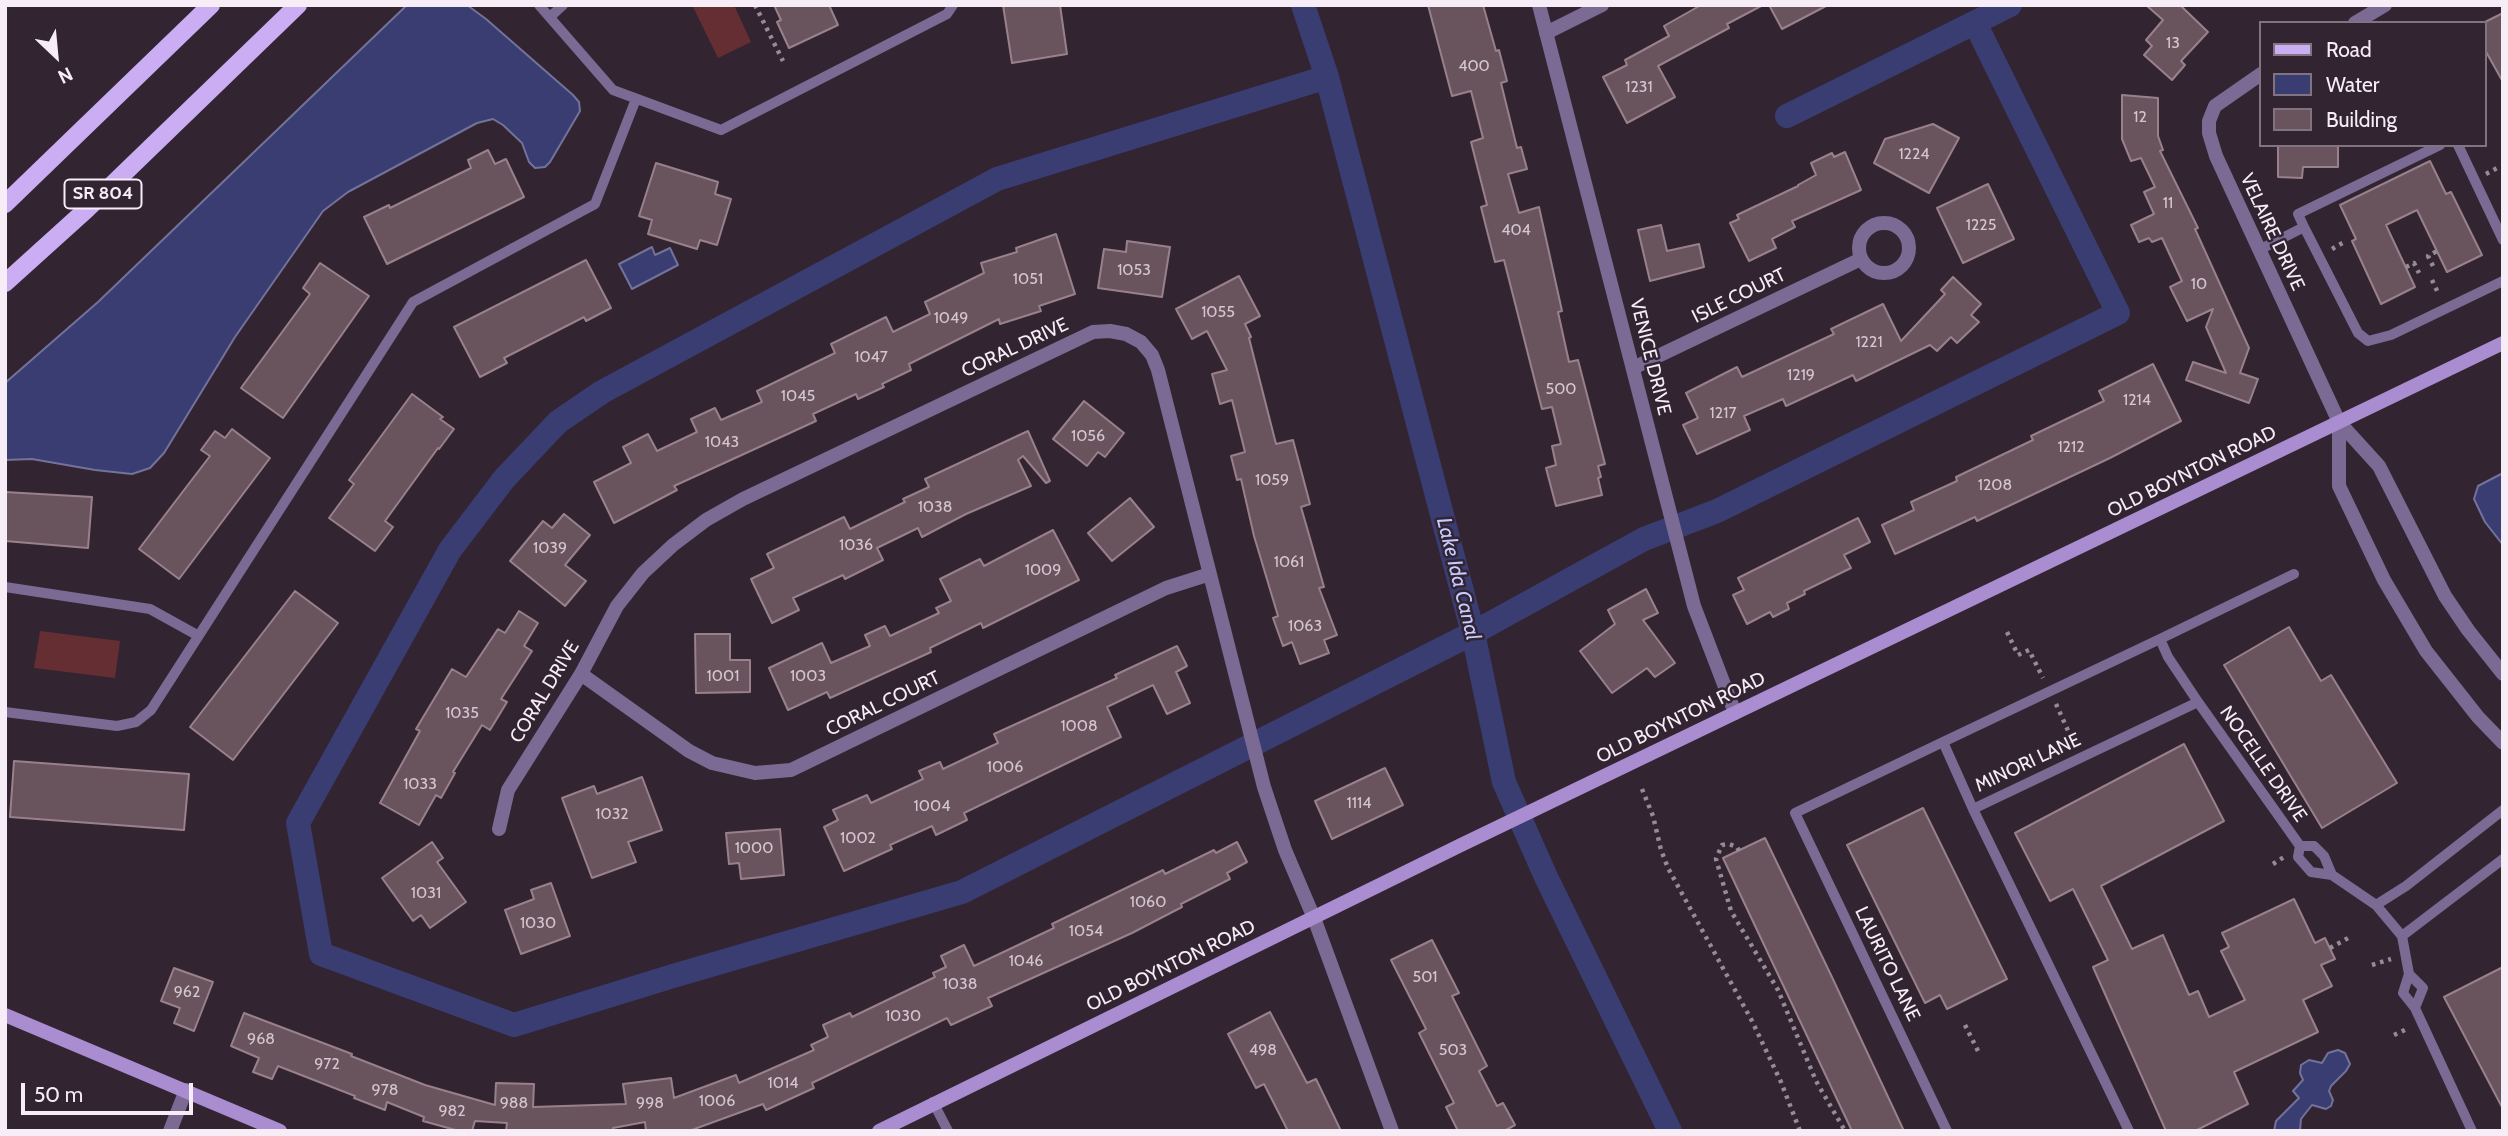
<!DOCTYPE html>
<style>
body{margin:0}
#map{position:relative;width:2508px;height:1136px;overflow:hidden;background:#332432;font-family:Cabin,sans-serif}
canvas{display:block}
.frame{position:absolute;inset:0;border:7px solid #f7edf6;pointer-events:none}
.legend{position:absolute;left:2259px;top:21px;width:228px;height:126px;box-sizing:border-box;background:#332432;border:2px solid #817480;margin:0;padding:9px 12px;list-style:none;font-size:21px;color:#f7edf6}
.legend li{display:flex;align-items:center;gap:14px;height:35px}
.legend b{width:35px;border:2px solid #817480}
.north{position:absolute;left:21px;top:21px;width:70px;height:70px;-webkit-text-stroke:5px #332432;paint-order:stroke;rotate:154deg;font-size:19px;font-weight:700;line-height:28px;text-align:center;color:#f7edf6}
.north::after{content:'';display:block;margin:auto;width:24px;height:32px;background:#f7edf6;clip-path:polygon(50% 0,100% 100%,50% 72%,0 100%)}
.scale{position:absolute;left:21px;top:1083px;width:172px;height:32px;box-sizing:border-box;border:4px solid #f7edf6;border-top:0;padding-left:9px;font-size:21px;line-height:24px;white-space:nowrap;color:#f7edf6;-webkit-text-stroke:5px #332432;paint-order:stroke}
</style>
<div id="map">
<canvas width="2508" height="1136"></canvas>
<div class="frame"></div>
<ul class="legend">
<li><b style="height:9px;background:#caadf3"></b>Road</li>
<li><b style="height:19px;background:#3a3d72"></b>Water</li>
<li><b style="height:19px;background:#69535c"></b>Building</li>
</ul>
<div class="north">N</div>
<div class="scale">50 m</div>
</div>
<script>
const ctx = document.querySelector('canvas').getContext('2d');
ctx.lineJoin = 'round';
function paint(path, color) {
  ctx.fillStyle = color;
  ctx.fill(path, 'evenodd');
}
function toPath(rows) {
  const path = new Path2D();
  for (const r of rows) {
    if (r.length === 3) {
      path.moveTo(r[0] + r[2], r[1]);
      path.arc(r[0], r[1], r[2], 0, 2 * Math.PI);
      continue;
    }
    path.moveTo(r[0], r[1]);
    for (let i = 2; i < r.length; i += 2) path.lineTo(r[i], r[i + 1]);
  }
  return path;
}
function stroke(path, color, width, dash) {
  ctx.strokeStyle = color;
  ctx.lineWidth = width;
  ctx.lineCap = dash ? 'butt' : 'round';
  ctx.setLineDash(dash || []);
  ctx.stroke(path);
}
function label(font, color, halo, rows, align = 'center') {
  ctx.font = font + ' Cabin,sans-serif';
  ctx.lineWidth = 5;
  ctx.setLineDash([]);
  ctx.textBaseline = 'middle';
  ctx.strokeStyle = halo;
  ctx.fillStyle = color;
  for (const [text, x, y, turn = 0] of rows) {
    ctx.save();
    ctx.translate(x, y);
    ctx.rotate((+turn || 0) * Math.PI / 180);
    ctx.textAlign = isNaN(turn) ? turn : align;
    if (halo) ctx.strokeText(text, 0, 0);
    ctx.fillText(text, 0, 0);
    ctx.restore();
  }
}
paint(toPath([
 [692,5,734,5,751,42,718,58],
 [40,631,120,641,115,678,34,668]
]), '#652e33');
const water = toPath([
 [407,5,467,5,486,19,573,95,579,102,580,111,550,162,545,167,535,168,529,162,522,143,503,125,493,119,477,123,348,192,323,211,235,337,164,453,150,468,132,474,95,470,32,459,5,460,5,383,98,302,407,5],
 [652,247,655,255,670,248,678,265,632,289,619,264,652,247],
 [2503,473,2503,545,2485,522,2474,499,2478,486,2503,473],
 [2338,1050,2345,1053,2350,1064,2346,1071,2331,1086,2329,1091,2333,1100,2331,1106,2326,1109,2312,1105,2301,1119,2300,1131,2274,1131,2276,1121,2299,1098,2293,1091,2303,1080,2300,1073,2301,1065,2309,1060,2322,1063,2328,1053,2338,1050]
]);
paint(water, '#3a3d72');
stroke(water, '#73729a', 2);
stroke(toPath([
 [1303,5,1327,77,1473,633,1504,782,1546,877,1670,1131],
 [1327,77,997,179,602,392,558,422,504,479,450,550,298,823,321,954,514,1025,673,976,962,892,1473,633,1644,539,1717,511,2118,313,1975,23],
 [1787,116,2010,5]
]), '#3a3d72', 24);
const building = toPath([
 [774,5,829,5,838,25,789,48,777,22,781,20,774,5],
 [1003,5,1060,5,1067,54,1012,63,1003,5],
 [1428,5,1483,5,1496,51,1499,50,1507,81,1501,83,1517,148,1521,147,1527,169,1508,174,1519,213,1539,207,1562,311,1558,312,1569,362,1578,360,1605,464,1598,466,1601,477,1598,478,1602,495,1556,506,1546,468,1556,465,1552,446,1561,444,1552,407,1542,409,1504,260,1495,262,1481,207,1487,205,1471,142,1483,138,1471,91,1452,96,1428,5],
 [1701,5,1763,5,1727,24,1729,28,1658,66,1675,97,1627,123,1603,77,1627,65,1625,60,1669,36,1664,26,1701,5],
 [1769,5,1828,5,1782,29,1769,5],
 [2146,5,2180,5,2208,32,2181,61,2185,65,2172,80,2144,55,2152,46,2146,40,2163,20,2146,5],
 [2503,13,2503,82,2485,50,2485,22,2503,13],
 [2122,95,2158,98,2158,136,2163,150,2160,151,2198,228,2195,229,2249,348,2240,373,2258,379,2249,403,2186,380,2193,362,2226,373,2206,327,2213,309,2187,321,2170,287,2182,281,2162,238,2152,242,2149,238,2139,242,2131,225,2154,214,2144,192,2155,187,2141,158,2131,161,2122,139,2122,95],
 [1933,124,1959,138,1929,193,1874,163,1885,139,1933,124],
 [2278,145,2338,146,2338,167,2303,167,2302,178,2278,177,2278,145],
 [488,150,495,164,506,159,524,197,387,264,364,217,389,205,390,208,471,168,468,160,488,150],
 [1845,152,1861,190,1792,221,1795,227,1772,239,1776,248,1749,261,1730,223,1739,219,1737,215,1798,186,1798,185,1816,175,1811,163,1832,153,1834,157,1845,152],
 [2430,161,2446,194,2451,192,2482,255,2447,272,2417,210,2386,225,2415,287,2381,304,2352,241,2356,239,2340,205,2430,161],
 [656,163,718,182,715,194,731,199,717,245,700,240,697,249,648,234,652,220,639,216,656,163],
 [1988,184,2014,239,1963,263,1937,208,1988,184],
 [1661,225,1667,251,1699,244,1704,267,1650,281,1638,230,1661,225],
 [1056,234,1075,294,1039,306,1041,311,1000,324,999,319,909,364,911,370,882,384,884,387,858,399,856,394,813,414,816,421,674,486,677,490,614,523,594,482,631,463,623,447,648,434,657,451,697,432,691,419,715,408,721,420,762,402,757,391,835,353,831,344,886,317,893,332,930,314,925,302,984,273,981,263,1017,252,1016,248,1056,234],
 [1127,241,1170,247,1162,297,1098,288,1104,249,1126,252,1127,241],
 [586,260,611,308,586,321,584,317,504,358,507,363,480,377,454,327,586,260],
 [320,263,369,296,283,418,241,388,310,294,303,288,320,263],
 [1239,276,1260,316,1245,324,1251,337,1249,338,1276,444,1293,440,1310,504,1301,507,1324,587,1319,588,1337,635,1324,640,1329,653,1300,664,1292,642,1283,646,1273,618,1278,616,1254,536,1241,479,1237,480,1231,456,1245,452,1232,400,1220,404,1212,374,1227,370,1207,331,1192,339,1176,309,1239,276],
 [1953,277,1981,304,1971,315,1979,322,1957,343,1951,337,1937,351,1930,345,1856,381,1853,375,1786,406,1783,399,1744,416,1750,430,1697,454,1683,425,1698,418,1686,393,1737,367,1742,377,1834,334,1831,329,1883,304,1901,341,1945,294,1941,290,1953,277],
 [2153,364,2181,421,2110,458,1977,521,1975,517,1895,554,1882,525,1914,510,1911,502,1957,481,1956,477,2033,440,2031,436,2104,401,2099,391,2153,364],
 [412,394,443,417,440,419,454,429,439,449,438,448,385,521,393,527,375,551,329,518,354,484,349,480,412,394],
 [1084,401,1124,433,1105,457,1098,452,1087,466,1053,439,1084,401],
 [232,429,270,458,179,579,139,549,210,456,201,450,215,431,225,438,232,429],
 [1028,431,1050,481,1046,483,1023,456,1018,460,1031,486,966,514,922,537,918,528,877,548,883,560,845,579,843,575,793,598,799,610,772,623,751,579,774,568,767,554,844,517,850,529,905,502,903,499,929,487,925,479,1028,431],
 [5,492,92,497,88,548,5,541,5,492],
 [1130,498,1154,527,1112,561,1088,533,1130,498],
 [564,514,590,535,565,565,586,581,565,606,510,561,543,521,552,528,564,514],
 [1858,518,1870,542,1844,555,1851,568,1804,591,1805,594,1787,603,1789,609,1773,617,1770,612,1747,624,1733,595,1744,590,1738,578,1858,518],
 [1053,530,1079,580,983,628,981,623,930,648,931,652,830,698,827,692,788,710,769,668,822,643,831,663,870,646,865,635,885,626,890,636,939,613,936,608,951,601,940,579,980,559,984,566,1053,530],
 [1646,589,1658,613,1643,620,1675,663,1655,677,1647,668,1612,693,1580,651,1615,624,1608,610,1646,589],
 [295,591,338,623,233,760,190,727,295,591],
 [519,611,538,623,524,646,532,651,501,699,507,702,490,730,482,725,453,772,455,773,441,798,436,795,419,825,380,803,420,731,416,729,452,669,466,677,498,629,505,633,519,611],
 [2289,627,2321,681,2331,675,2397,783,2322,828,2224,665,2289,627],
 [695,634,730,634,730,660,750,660,750,692,696,693,695,634],
 [1177,646,1187,666,1176,672,1190,703,1167,714,1153,685,1107,707,1121,737,964,813,967,820,936,835,932,826,890,845,892,849,844,871,824,827,838,820,833,810,867,795,871,803,923,779,919,771,940,762,943,769,998,743,994,734,1117,678,1115,675,1177,646],
 [2184,744,2224,821,2101,886,2132,949,2163,935,2189,995,2198,991,2209,1017,2245,1000,2221,951,2229,947,2222,933,2294,899,2315,943,2325,938,2335,959,2321,965,2332,986,2303,1000,2318,1032,2234,1072,2248,1104,2195,1131,2166,1131,2093,967,2108,960,2073,889,2050,901,2015,833,2184,744],
 [14,761,189,774,184,830,10,817,14,761],
 [1385,768,1403,805,1332,839,1315,801,1385,768],
 [642,777,662,830,628,842,636,862,592,878,562,798,594,786,597,794,642,777],
 [1923,808,2007,979,1947,1009,1940,995,1925,1003,1847,845,1923,808],
 [780,829,784,875,741,879,739,863,729,864,726,833,780,829],
 [1765,838,1831,975,1904,1131,1852,1131,1723,858,1765,838],
 [432,842,443,858,437,862,466,902,430,928,421,915,413,921,382,878,432,842],
 [1237,842,1247,862,1227,873,1230,879,1181,904,1182,907,1132,933,988,998,992,1006,951,1025,947,1018,812,1083,814,1088,766,1110,763,1104,689,1131,646,1131,645,1122,613,1128,613,1131,506,1131,507,1123,475,1121,472,1131,459,1131,423,1121,424,1117,387,1102,385,1110,354,1098,355,1096,278,1066,272,1079,253,1072,259,1058,231,1046,244,1013,352,1054,351,1056,425,1085,495,1105,496,1083,534,1084,533,1107,626,1104,623,1084,671,1078,674,1098,736,1075,739,1083,814,1050,811,1045,828,1037,823,1025,850,1013,852,1017,935,977,933,973,946,967,941,956,964,945,974,966,1054,928,1052,924,1163,870,1165,874,1214,850,1216,853,1237,842],
 [551,883,570,936,521,954,505,910,534,899,531,890,551,883],
 [1432,940,1459,993,1452,996,1487,1066,1479,1071,1497,1106,1503,1103,1515,1125,1504,1131,1458,1131,1446,1107,1454,1103,1419,1033,1426,1029,1391,960,1432,940],
 [2503,967,2503,1109,2444,997,2503,967],
 [174,968,213,982,194,1031,174,1023,180,1008,161,1001,174,968],
 [1270,1012,1307,1083,1316,1079,1341,1131,1288,1131,1264,1084,1256,1088,1228,1034,1270,1012]
]);
paint(building, '#69535c');
stroke(building, '#99818b', 2);
stroke(toPath([
 [755,5,783,61],
 [2486,174,2501,166],
 [2332,249,2346,241],
 [2433,266,2428,256,2437,251],
 [2406,267,2414,263,2419,273],
 [2432,280,2439,295],
 [2007,632,2018,655,2029,650,2043,678],
 [2056,704,2074,744],
 [1642,789,1653,816,1661,850,1668,868,1752,1021,1781,1082,1800,1131],
 [1739,851,1737,847,1729,844,1722,845,1716,859,1731,911,1778,990,1816,1081,1845,1131],
 [2273,864,2284,857],
 [2330,948,2350,937],
 [2372,965,2391,959],
 [1965,1025,1978,1051],
 [2394,1035,2409,1028]
]), '#978b96', 4.5, [3.5, 5]);
stroke(toPath([
 [539,5,613,90,721,130,947,14,953,5],
 [550,17,563,5],
 [2458,145,2503,240],
 [2304,227,2298,214,2440,145],
 [2259,250,2304,227,2358,333,2368,341,2391,335,2503,281],
 [5,587,150,609,197,635],
 [2160,639,2294,574],
 [5,712,117,726,136,722,151,710,413,302,595,204,636,99],
 [1943,742,2160,639,2168,657,2198,702,2300,846,2298,857,2311,872,2332,875,2376,905,2402,936,2409,974,2403,993,2415,1008,2472,1131],
 [1973,809,2129,1131],
 [2300,846,2314,846,2324,856,2332,875],
 [2376,905,2406,886,2503,810],
 [2402,936,2503,859],
 [2409,974,2423,988,2415,1008],
 [933,1102,948,1131],
 [1947,1131,1795,813,1943,742,1973,809,2198,702]
]), '#7b6a94', 10);
stroke(toPath([
 [1539,5,1694,606,1735,713],
 [2355,23,2385,5],
 [1546,33,1602,5],
 [2261,74,2215,106,2209,121,2209,133,2216,156,2339,422,2379,466,2445,596,2468,630,2503,674],
 [1884,248,25],
 [1633,368,1861,259],
 [2339,422,2339,486,2384,580,2426,651,2478,717,2503,743],
 [581,674,689,751,712,763,755,773,791,770,1166,588,1210,574],
 [499,829,508,790,581,674,617,606,643,573,673,545,706,520,743,499,1093,332,1110,331,1126,334,1141,342,1152,355,1158,370,1264,787,1285,850,1314,918,1392,1131],
 [170,1131,186,1090]
]), '#7b6a94', 14);
stroke(toPath([
 [5,1015,280,1131],
 [879,1131,1461,845,2503,343]
]), '#aa8dd1', 14);
stroke(toPath([
 [5,204,211,5],
 [5,283,87,209,298,5]
]), '#caadf3', 18);
label('16px', '#d4c6d0', null, [
 ["13",2173,43],
 ["400",1474,66],
 ["1231",1639,87],
 ["12",2140,117],
 ["1224",1914,154],
 ["11",2168,203],
 ["1225",1981,225],
 ["404",1516,230],
 ["1053",1134,270],
 ["1051",1028,279],
 ["10",2199,284],
 ["1055",1218,312],
 ["1049",951,318],
 ["1221",1869,342],
 ["1047",871,357],
 ["1219",1801,375],
 ["500",1561,389],
 ["1045",798,396],
 ["1214",2137,400],
 ["1217",1723,413],
 ["1056",1088,436],
 ["1043",722,442],
 ["1212",2071,447],
 ["1059",1272,480],
 ["1208",1995,485],
 ["1038",935,507],
 ["1036",856,545],
 ["1039",550,548],
 ["1061",1289,562],
 ["1009",1043,570],
 ["1063",1305,626],
 ["1001",723,676],
 ["1003",808,676],
 ["1035",462,713],
 ["1008",1079,726],
 ["1006",1005,767],
 ["1033",420,784],
 ["1114",1359,803],
 ["1004",932,806],
 ["1032",612,814],
 ["1002",858,838],
 ["1000",754,848],
 ["1031",426,893],
 ["1060",1148,902],
 ["1030",538,923],
 ["1054",1086,931],
 ["1046",1026,961],
 ["501",1425,977],
 ["1038",960,984],
 ["962",187,992],
 ["1030",903,1016],
 ["968",261,1039],
 ["498",1263,1050],
 ["503",1453,1050],
 ["972",327,1064],
 ["1014",783,1083],
 ["978",385,1090],
 ["1006",717,1101],
 ["988",514,1103],
 ["998",650,1103],
 ["982",452,1111]
]);
for (const [x, y, w] of [
 [103,194,77]
]) {
  const box = new Path2D();
  box.roundRect(x - w / 2, y - 14.5, w, 29, 5);
  ctx.fillStyle = '#332432';
  ctx.fill(box);
  stroke(box, '#f7edf6', 2);
}
label('bold 18px', '#f7edf6', null, [
 ["SR 804",103,194]
]);
label('19px', '#f7edf6', '#332432', [
 ["VELAIRE DRIVE",2272,232,65],
 ["ISLE COURT",1739,296,-26],
 ["CORAL DRIVE",1015,348,-25],
 ["VENICE DRIVE",1650,357,76],
 ["OLD BOYNTON ROAD",2192,472,-26],
 ["CORAL DRIVE",545,692,-59],
 ["CORAL COURT",883,704,-26],
 ["OLD BOYNTON ROAD",1681,718,-26],
 ["MINORI LANE",2028,763,-25],
 ["NOCELLE DRIVE",2263,764,55],
 ["LAURITO LANE",1887,964,64],
 ["OLD BOYNTON ROAD",1171,966,-26]
]);
label('italic 21px', '#c5ccff', '#332432', [
 ["Lake Ida Canal",1458,579,76]
]);
</script>
